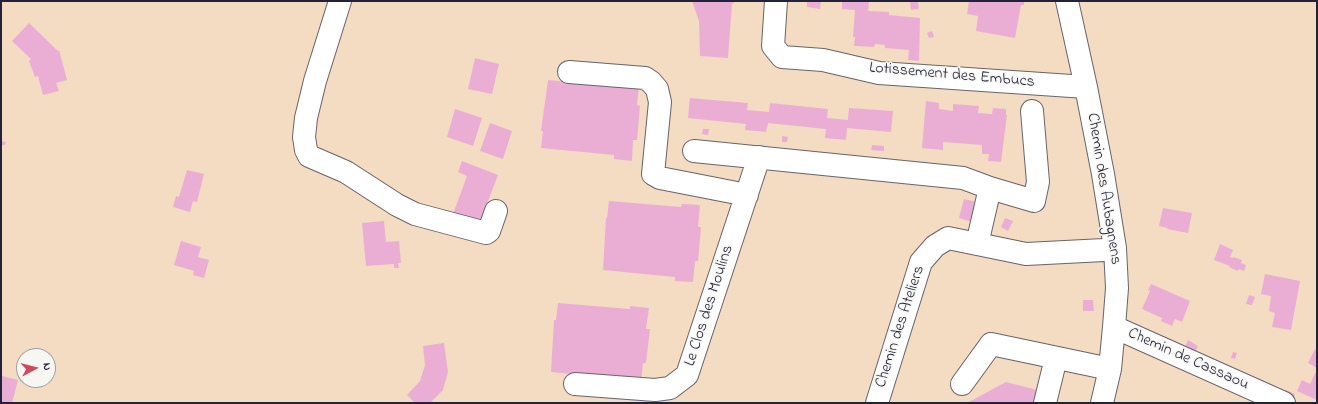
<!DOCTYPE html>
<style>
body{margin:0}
#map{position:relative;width:1318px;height:404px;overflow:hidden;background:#f3dcc1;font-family:"Indie Flower",sans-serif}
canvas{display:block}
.frame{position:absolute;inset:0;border:2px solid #22223b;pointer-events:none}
.north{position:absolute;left:16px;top:348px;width:40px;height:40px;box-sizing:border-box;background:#f6f6f2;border:1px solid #a1a1a9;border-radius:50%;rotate:83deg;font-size:11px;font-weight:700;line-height:16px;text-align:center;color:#22223b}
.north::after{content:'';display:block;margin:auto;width:14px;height:18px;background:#d1495b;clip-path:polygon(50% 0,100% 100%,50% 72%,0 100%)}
</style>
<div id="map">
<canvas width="1318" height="404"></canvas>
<div class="frame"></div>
<div class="north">N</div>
</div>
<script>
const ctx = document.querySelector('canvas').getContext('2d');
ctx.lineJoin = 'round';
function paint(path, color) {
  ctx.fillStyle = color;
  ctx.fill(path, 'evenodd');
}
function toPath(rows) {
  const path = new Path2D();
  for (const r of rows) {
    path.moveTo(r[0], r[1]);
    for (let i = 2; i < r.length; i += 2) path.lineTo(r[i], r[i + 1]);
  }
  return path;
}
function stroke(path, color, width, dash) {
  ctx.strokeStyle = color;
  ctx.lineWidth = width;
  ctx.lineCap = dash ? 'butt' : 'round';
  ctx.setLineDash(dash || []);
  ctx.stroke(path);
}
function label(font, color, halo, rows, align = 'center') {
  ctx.font = font + ' "Indie Flower",sans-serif';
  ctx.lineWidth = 3;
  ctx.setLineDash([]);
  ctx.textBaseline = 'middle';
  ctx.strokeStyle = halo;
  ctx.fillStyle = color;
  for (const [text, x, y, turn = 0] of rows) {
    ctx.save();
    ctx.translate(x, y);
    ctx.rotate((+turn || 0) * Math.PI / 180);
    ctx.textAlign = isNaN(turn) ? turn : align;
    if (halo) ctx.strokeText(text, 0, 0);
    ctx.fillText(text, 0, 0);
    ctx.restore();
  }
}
paint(toPath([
 [692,1,733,1,734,3,732,4,728,58,700,56,699,21],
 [807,1,821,1,820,9,807,7],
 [842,1,869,1,868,11,889,12,889,15,920,18,919,61,908,60,909,50,885,48,885,45,875,44,874,47,854,46,855,37,853,37,855,10,842,9],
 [910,1,918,1,919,9,911,10],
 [969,1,1024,1,1024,5,1021,5,1015,38,976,31,978,16,967,14],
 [29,23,58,51,59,50,67,80,56,83,59,91,43,95,38,76,35,77,29,61,31,59,12,41],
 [932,31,934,37,929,38,927,33],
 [475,58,499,64,492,94,468,89],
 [548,80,622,87,639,85,637,105,640,106,637,140,633,140,632,161,614,159,614,155,541,148,543,131,541,131],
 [690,98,748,103,747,110,769,112,770,103,828,109,827,118,848,120,849,108,893,111,891,132,847,128,846,140,825,138,826,129,768,123,766,132,745,130,746,124,688,118],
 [926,101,939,103,939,109,953,111,953,104,979,106,978,113,992,114,993,108,1006,109,1006,115,1007,115,1001,162,988,161,989,154,982,154,982,145,943,142,943,150,922,148],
 [455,109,482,118,473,146,447,137],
 [490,123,512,131,503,159,480,151],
 [703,129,709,129,708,135,702,134],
 [782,136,788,137,787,142,782,142],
 [1,141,6,142,5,145,1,145],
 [872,145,884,146,884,151,871,150],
 [462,161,498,175,479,225,453,214,467,176,458,172],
 [187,170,204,174,197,202,193,201,190,212,173,207,176,196,179,197],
 [964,199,977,202,972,222,959,218],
 [609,201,681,207,682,204,700,205,698,227,701,227,698,261,695,261,693,282,675,281,675,277,603,270,606,218,607,218],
 [1163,208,1192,213,1188,233,1167,229,1168,228,1159,226],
 [1005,218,1013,221,1008,231,1001,227],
 [384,221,386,242,399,241,401,263,398,263,399,268,394,268,394,264,366,266,362,223],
 [181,241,201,247,198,257,209,260,204,278,193,275,194,271,174,265],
 [1220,244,1233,250,1230,257,1233,258,1233,257,1242,260,1241,263,1246,265,1244,271,1239,269,1238,271,1229,267,1230,266,1214,260],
 [1265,274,1300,281,1291,330,1272,327,1275,313,1269,311,1271,296,1261,294],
 [1151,284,1190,301,1182,322,1175,319,1172,326,1161,321,1162,318,1142,309,1150,291,1148,290],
 [1249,295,1255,297,1252,305,1246,304],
 [1083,300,1093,300,1094,311,1083,311],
 [558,303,630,309,630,306,649,308,646,329,650,329,646,363,643,363,641,384,623,379,551,372,554,320,556,320],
 [1188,340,1198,346,1194,354,1184,349],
 [444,343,448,372,443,390,430,403,415,403,407,395,420,381,425,365,423,346],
 [1315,349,1317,352,1317,368,1308,363],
 [1233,352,1237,353,1235,359,1231,358],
 [1315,373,1317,374,1317,400,1297,391,1302,380,1310,384],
 [2,376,18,380,12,403,1,403,1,382],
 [1006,382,1037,390,1034,403,967,403],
 [1286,390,1295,394,1292,402,1284,399]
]), '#eaaed5');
const minor = toPath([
 [340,1,315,81,306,118,304,137,306,150,309,156,346,172,397,205,415,214,486,233,489,231,496,211],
 [776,1,773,46,782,57,823,60,879,73,1086,87],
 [1067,1,1086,87,1103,174,1115,248,1117,288,1114,327,1110,369,1102,403],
 [569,72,645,78,651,82,657,89,660,102,653,174,660,178,747,195],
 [694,151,963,178,990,188,977,244],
 [990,188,1034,201,1038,182,1032,111],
 [1114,327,1284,403],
 [575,384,655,390,670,388,687,375,759,157],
 [962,384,991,344,1110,369],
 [877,403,921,262,935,246,948,238,1026,254,1104,250,1115,248],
 [1045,403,1056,358]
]);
stroke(minor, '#6b636a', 24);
stroke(minor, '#fff', 22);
label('16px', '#22223b', '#f6f6f2', [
 ["Lotissement des Embucs",952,76,5],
 ["Chemin des Aubagnens",1103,189,81],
 ["Le Clos des Moulins",710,306,-72],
 ["Chemin des Ateliers",901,327,-72],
 ["Chemin de Cassaou",1188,360,24]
]);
</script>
